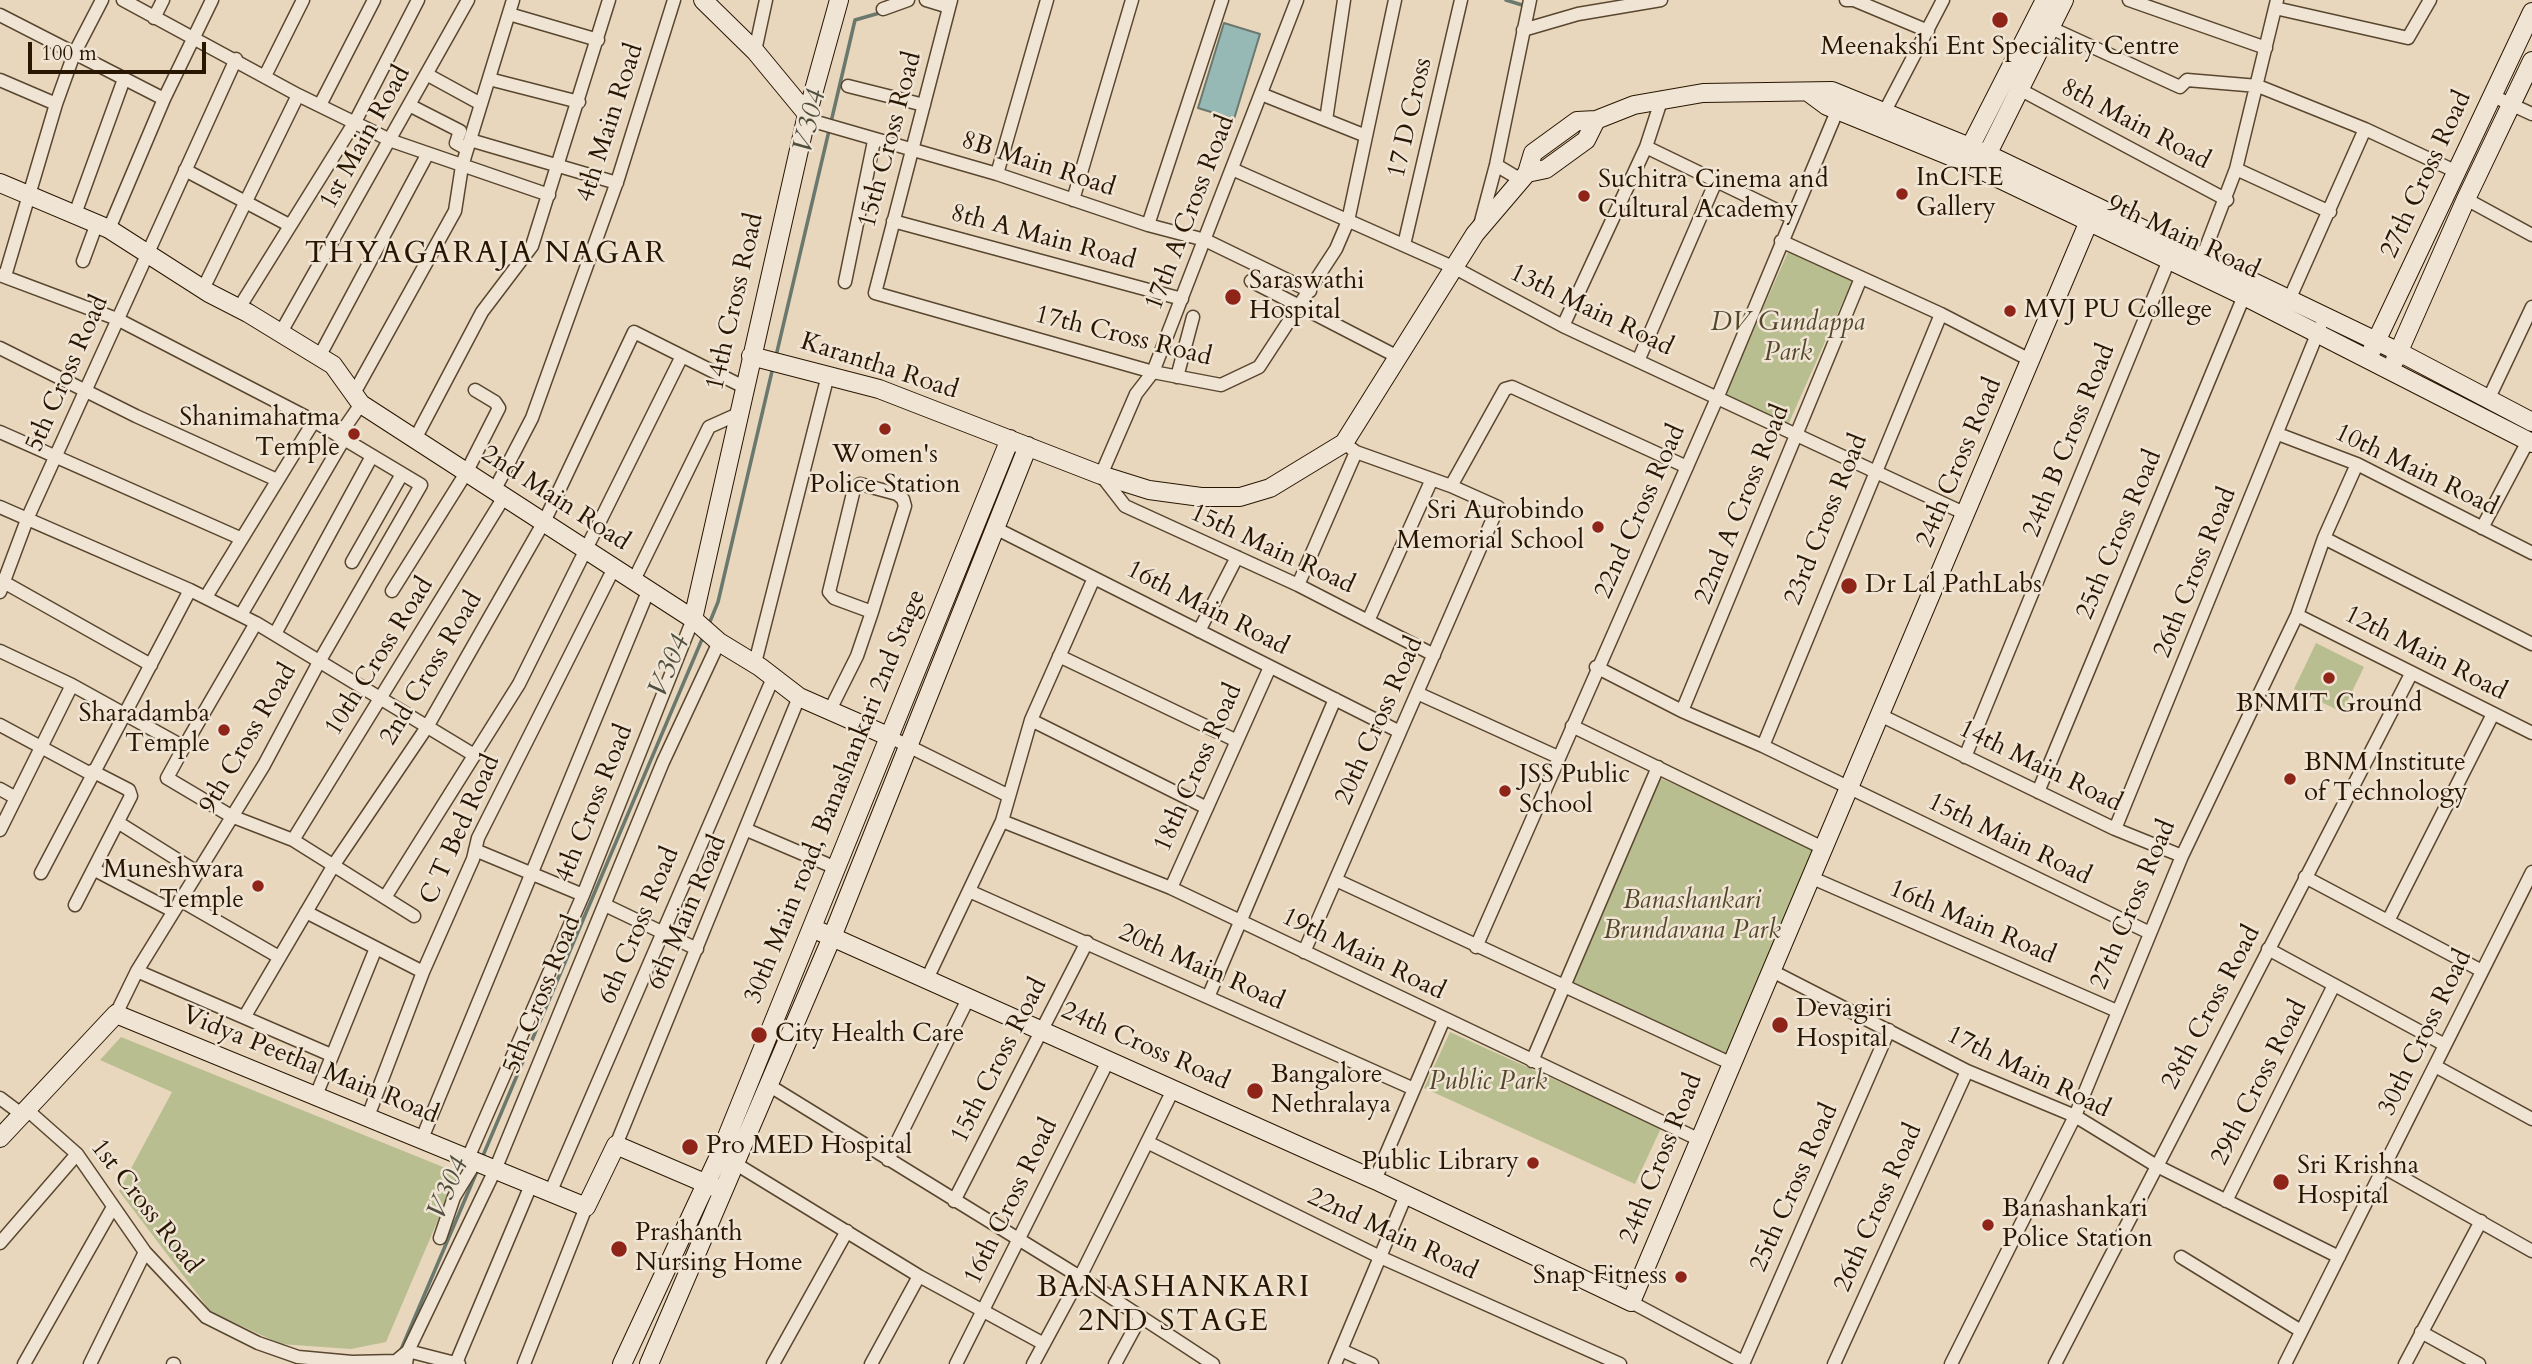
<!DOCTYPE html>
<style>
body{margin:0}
#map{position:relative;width:2532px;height:1364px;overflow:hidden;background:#e8d7bd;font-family:Cardo,serif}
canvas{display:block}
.scale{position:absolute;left:28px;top:42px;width:178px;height:32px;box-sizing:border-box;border:4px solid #291600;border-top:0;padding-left:9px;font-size:21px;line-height:24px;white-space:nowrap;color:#291600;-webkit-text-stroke:5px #f0e5d4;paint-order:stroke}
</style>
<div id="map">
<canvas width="2532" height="1364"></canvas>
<div class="scale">100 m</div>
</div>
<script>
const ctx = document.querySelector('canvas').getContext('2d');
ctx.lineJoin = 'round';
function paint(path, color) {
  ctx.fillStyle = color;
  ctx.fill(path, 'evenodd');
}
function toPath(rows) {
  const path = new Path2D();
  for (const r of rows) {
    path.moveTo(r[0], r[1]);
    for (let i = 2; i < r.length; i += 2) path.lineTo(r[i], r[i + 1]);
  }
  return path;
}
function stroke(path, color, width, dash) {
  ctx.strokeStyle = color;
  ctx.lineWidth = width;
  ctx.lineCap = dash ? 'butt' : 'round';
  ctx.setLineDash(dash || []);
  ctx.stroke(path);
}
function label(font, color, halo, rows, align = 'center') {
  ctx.font = font + ' Cardo,serif';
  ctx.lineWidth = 5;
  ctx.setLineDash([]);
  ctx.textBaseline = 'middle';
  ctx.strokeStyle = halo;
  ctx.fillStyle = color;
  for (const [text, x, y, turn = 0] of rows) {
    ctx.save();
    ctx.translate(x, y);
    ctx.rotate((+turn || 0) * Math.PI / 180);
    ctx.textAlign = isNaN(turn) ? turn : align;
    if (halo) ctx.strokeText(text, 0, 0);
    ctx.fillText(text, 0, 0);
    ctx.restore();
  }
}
paint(toPath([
 [1788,252,1852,281,1788,425,1724,396],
 [2316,643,2364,667,2342,712,2294,689],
 [1658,777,1819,849,1727,1057,1565,985],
 [1450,1032,1661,1128,1635,1184,1424,1088],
 [121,1037,458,1173,386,1342,351,1349,281,1344,211,1312,119,1191,172,1092,100,1060]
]), '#b8be8f');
const water = toPath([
 [1224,23,1260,34,1234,119,1198,108,1224,23]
]);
paint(water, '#97b9b5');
stroke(water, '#6b786d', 2);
stroke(toPath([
 [1506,0,1522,5],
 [776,356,855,20,883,12],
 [709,624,718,602,773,367],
 [482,1158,703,637],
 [400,1352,478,1169]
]), '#6b786d', 3.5);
const street = toPath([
 [123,0,298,95,392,141,549,195],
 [926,0,949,7],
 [951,0,875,293,1153,372,1221,385,1259,367,1336,249,1348,221,1395,0],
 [1297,0,1153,372,1136,394,1101,475,1125,506,1298,585,1434,655],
 [1846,0,1854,0,1928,31],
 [2129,0,2266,48],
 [2275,8,2408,38,2430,0],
 [883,9,908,0],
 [509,14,598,40],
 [0,15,164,99],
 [154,18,163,0],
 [2051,28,2180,87,2187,80,2258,86,2365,129,2457,172],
 [1523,30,1578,14,1661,0],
 [755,51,766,0],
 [428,75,481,104],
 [265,76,303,0],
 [489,79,579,102],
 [0,80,56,104],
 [848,86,924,105],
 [2021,90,2227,200],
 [1261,94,1366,136],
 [2493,96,2532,114],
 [320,105,374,0],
 [411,106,460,131,456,143,467,149],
 [1885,111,1943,0],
 [806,119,997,174,1148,225,1205,240,1310,291],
 [1326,120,1344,0],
 [470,140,617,183],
 [1646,147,1791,217],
 [1496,165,1521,180],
 [1232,169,1455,268,1563,326,1966,514],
 [2236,169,2330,212],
 [185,170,289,225],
 [997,174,1047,0],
 [2466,199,2532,235],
 [1073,200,1132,0],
 [75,214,124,79],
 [893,221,1182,299],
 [1148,225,1222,0],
 [1480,225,1496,165,1530,0],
 [109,229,164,99,212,0],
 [1781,241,1941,314,2032,361],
 [1404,245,1461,0],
 [2202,258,2236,169,2277,0],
 [83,261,97,223],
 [0,275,117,319,314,421,421,485,319,662,264,765,137,971,116,1014],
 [5,276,56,104,74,54,102,0],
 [1251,281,1398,357],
 [845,282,874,141],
 [203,289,298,95],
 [2289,300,2365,129],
 [239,308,356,120,418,0],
 [1563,326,1646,147,1662,98],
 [280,334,468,0],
 [0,348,136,416,277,480],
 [319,357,427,155],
 [1638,361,1716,181],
 [1177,377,1193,317],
 [353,395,455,211,462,166,513,0],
 [2488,400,2532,307],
 [0,432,240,538],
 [2278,434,2357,464,2532,553],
 [339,436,361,404],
 [414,441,482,312,532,246,609,0],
 [1451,486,1505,389,1512,387,1687,467],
 [494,491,532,418,618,179,674,0],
 [0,507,190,590,256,623,474,755],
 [993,527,1400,732],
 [2482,528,2528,441],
 [2324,538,2532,644],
 [352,562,402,474],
 [0,580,151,665],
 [634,580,709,427,738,414],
 [1298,585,1356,452],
 [392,591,466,473,499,408,495,402,475,390],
 [0,592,28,517,236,59],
 [206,597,314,421],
 [241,615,344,439],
 [2297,615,2532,733],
 [1368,621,1432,479],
 [1199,631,1237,557],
 [275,634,372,456],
 [0,651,72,685,184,747,167,778,231,816,293,840,414,916],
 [1059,656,1237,741],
 [755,663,828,375],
 [1596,667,1682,711,1763,746,2150,933],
 [1417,693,1558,757],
 [830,710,857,656,872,612,905,506,903,499,897,494,860,484,854,489,829,592,834,598,872,612],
 [1682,711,1861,278],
 [1880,715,2115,829,2182,856],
 [1031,720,1207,808],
 [0,725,91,774],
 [1572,726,1823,848],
 [890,737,1009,796],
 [1763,746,1941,314],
 [184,747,256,623],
 [1965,757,2169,260],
 [0,789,16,798],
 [2038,792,2244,296],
 [1002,821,1171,888,1700,1140],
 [119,823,197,872],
 [2115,829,2320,327],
 [0,830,72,685],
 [747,830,836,868],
 [293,840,504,497],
 [475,850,583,895],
 [95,870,173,911],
 [41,873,190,590],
 [1810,877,2117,1011],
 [2305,877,2482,971],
 [1336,880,1730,1063],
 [1171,888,1270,667],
 [969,891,1414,1089],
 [386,896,519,684,681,358],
 [180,900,279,957],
 [75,905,131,796,129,790,92,771],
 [605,905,697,949],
 [306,912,423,972],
 [2388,921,2493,714],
 [1476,947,1718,396,1840,104],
 [2268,949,2445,1045],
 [1304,952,1498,507,1451,486,1356,452,1344,443],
 [137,971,331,1055],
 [1772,971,1967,1071,2075,1116,2155,1165,2339,1257],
 [927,979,1002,821,1031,720,1094,578],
 [1209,995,1335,699],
 [245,1016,335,863,427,727,545,520,634,332,744,387],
 [1532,1061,1658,767],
 [2435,1066,2532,1119],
 [770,1086,1080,1277,1213,1364],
 [0,1098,20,1113],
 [315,1098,376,948],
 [25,1108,77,1154,145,1252,206,1317,258,1343,298,1357,352,1362,396,1361,408,1351,459,1364],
 [367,1119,423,972,473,859,478,838,614,568],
 [421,1141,649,589],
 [1147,1142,1380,1257,1620,1364],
 [616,1145,799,697],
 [468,1158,583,895,693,619],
 [888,1160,969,997],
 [736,1164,919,1276,1044,1344],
 [2385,1168,2532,1251],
 [1375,1180,1444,1019],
 [550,1193,773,678],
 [954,1201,1087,942],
 [2226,1201,2334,985],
 [440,1238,454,1197,476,1161],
 [0,1243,77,1154],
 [2181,1257,2301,1331],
 [1631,1302,1743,1362],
 [2421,1332,2479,1364],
 [1341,1350,1372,1364],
 [456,1363,531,1185],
 [24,1364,113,1207],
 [90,1364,145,1252],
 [173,1364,174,1364],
 [406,1364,408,1351,495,1170,663,762,719,642],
 [524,1364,586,1207],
 [773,1364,847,1231],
 [871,1364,919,1276],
 [956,1364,1109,1059],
 [1033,1364,1080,1277,1174,1088],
 [1115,1364,1140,1318],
 [1335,1364,1406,1195],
 [1743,1364,1889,1030],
 [1834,1364,1967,1071],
 [1951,1364,2075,1116,2182,856,2297,615,2324,538,2357,464],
 [2055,1364,2411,674],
 [2285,1364,2532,872],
 [2405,1364,2481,1221]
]);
const secondary = toPath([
 [703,0,755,51,807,114],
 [1808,92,1827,106,1962,161,2244,296,2532,443],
 [1966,155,2045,0],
 [1983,163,2064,0],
 [1527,173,1546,169,1586,140,1596,120],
 [0,183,109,229,209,293,248,313,333,365,361,404,693,619,719,642,760,667,799,697,890,737],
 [2372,350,2532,12],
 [751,356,879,389,1101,475,1149,490,1201,497,1240,497,1270,488,1344,443,1475,234,1527,173,1533,153,1577,121,1596,120,1634,105,1703,93,1832,91,1987,154,2399,352,2532,422],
 [2395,360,2466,199,2532,61],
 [693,619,806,119,839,0],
 [812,928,1375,1180,1631,1302,2095,207],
 [0,1138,116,1014,586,1207,616,1145,714,1187],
 [622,1364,720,1154,1010,439],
 [649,1364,832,937,1028,446]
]);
stroke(street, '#59462f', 15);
stroke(secondary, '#291600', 20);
stroke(street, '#f0e5d4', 12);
stroke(secondary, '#f0e5d4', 18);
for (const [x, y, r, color] of [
 [2000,20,9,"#8f2418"],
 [1902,194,7,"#8f2418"],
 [1584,196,7,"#8f2418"],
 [1233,297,9,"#8f2418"],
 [2010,311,7,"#8f2418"],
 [885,429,7,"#8f2418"],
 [354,434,7,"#8f2418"],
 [1598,527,7,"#8f2418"],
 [1849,586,9,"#8f2418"],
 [2329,678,7,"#8f2418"],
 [224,730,7,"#8f2418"],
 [2290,779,7,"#8f2418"],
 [1505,791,7,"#8f2418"],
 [258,886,7,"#8f2418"],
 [1780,1025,9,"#8f2418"],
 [759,1035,9,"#8f2418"],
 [1255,1091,9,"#8f2418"],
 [690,1147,9,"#8f2418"],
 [1533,1163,7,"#8f2418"],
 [2281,1182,9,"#8f2418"],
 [1988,1225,7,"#8f2418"],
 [619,1249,9,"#8f2418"],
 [1681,1277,7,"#8f2418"]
]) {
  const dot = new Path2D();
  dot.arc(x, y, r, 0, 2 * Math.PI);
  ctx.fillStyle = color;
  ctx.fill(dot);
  stroke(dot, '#f0e5d4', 2.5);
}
label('26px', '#291600', '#f0e5d4', [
 ["Meenakshi Ent Speciality Centre",2000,48,"center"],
 ["InCITE",1916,179],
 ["Gallery",1916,209],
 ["Suchitra Cinema and",1598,181],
 ["Cultural Academy",1598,211],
 ["Saraswathi",1249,282],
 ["Hospital",1249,312],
 ["MVJ PU College",2024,311],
 ["Shanimahatma",340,419,"right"],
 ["Temple",340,449,"right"],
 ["Women's",885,456,"center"],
 ["Police Station",885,486,"center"],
 ["Sri Aurobindo",1584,512,"right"],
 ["Memorial School",1584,542,"right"],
 ["Dr Lal PathLabs",1865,586],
 ["BNMIT Ground",2329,705,"center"],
 ["Sharadamba",210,715,"right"],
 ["Temple",210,745,"right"],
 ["BNM Institute",2304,764],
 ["of Technology",2304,794],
 ["JSS Public",1519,776],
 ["School",1519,806],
 ["Muneshwara",244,871,"right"],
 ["Temple",244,901,"right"],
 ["Devagiri",1796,1010],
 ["Hospital",1796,1040],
 ["City Health Care",775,1035],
 ["Bangalore",1271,1076],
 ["Nethralaya",1271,1106],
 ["Pro MED Hospital",706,1147],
 ["Public Library",1519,1163,"right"],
 ["Sri Krishna",2297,1167],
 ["Hospital",2297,1197],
 ["Banashankari",2002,1210],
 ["Police Station",2002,1240],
 ["Prashanth",635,1234],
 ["Nursing Home",635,1264],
 ["Snap Fitness",1667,1277,"right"]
], 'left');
label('26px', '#291600', '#f0e5d4', [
 ["17 D Cross",1411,118,-77],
 ["4th Main Road",611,123,-72],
 ["8th Main Road",2135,125,28],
 ["1st Main Road",366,138,-61],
 ["15th Cross Road",891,140,-75],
 ["8B Main Road",1038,165,18],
 ["27th Cross Road",2427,175,-65],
 ["17th A Cross Road",1191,213,-69],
 ["8th A Main Road",1043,238,15],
 ["9th Main Road",2183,238,25],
 ["14th Cross Road",736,302,-77],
 ["13th Main Road",1591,311,26],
 ["17th Cross Road",1123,337,14],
 ["Karantha Road",879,367,18],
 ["5th Cross Road",68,374,-66],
 ["24th B Cross Road",2070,441,-68],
 ["24th Cross Road",1960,463,-67],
 ["10th Main Road",2416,471,26],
 ["2nd Main Road",555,499,33],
 ["22nd A Cross Road",1743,505,-68],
 ["22nd Cross Road",1641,512,-66],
 ["23rd Cross Road",1827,520,-68],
 ["25th Cross Road",2120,535,-67],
 ["15th Main Road",1272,550,25],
 ["26th Cross Road",2196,573,-68],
 ["16th Main Road",1207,609,27],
 ["12th Main Road",2425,654,27],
 ["10th Cross Road",380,657,-58],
 ["2nd Cross Road",432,669,-59],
 ["20th Cross Road",1380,721,-66],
 ["9th Cross Road",249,739,-60],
 ["14th Main Road",2040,767,26],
 ["18th Cross Road",1199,768,-66],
 ["30th Main road, Banashankari 2nd Stage",836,797,-68],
 ["4th Cross Road",595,804,-68],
 ["C T Bed Road",461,830,-66],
 ["15th Main Road",2009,840,26],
 ["27th Cross Road",2134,905,-67],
 ["6th Main Road",688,913,-67],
 ["16th Main Road",1972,923,23],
 ["6th Cross Road",640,926,-67],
 ["19th Main Road",1363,955,26],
 ["20th Main Road",1201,968,24],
 ["5th Cross Road",543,995,-68],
 ["28th Cross Road",2212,1008,-62],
 ["30th Cross Road",2426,1033,-64],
 ["24th Cross Road",1145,1047,24],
 ["15th Cross Road",1000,1061,-63],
 ["Vidya Peetha Main Road",310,1066,22],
 ["17th Main Road",2028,1073,26],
 ["29th Cross Road",2260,1083,-63],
 ["24th Cross Road",1662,1159,-68],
 ["25th Cross Road",1795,1188,-66],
 ["16th Cross Road",1012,1202,-64],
 ["1st Cross Road",145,1207,52],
 ["26th Cross Road",1879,1208,-66],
 ["22nd Main Road",1392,1235,25]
]);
label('italic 26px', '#54482b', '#f0e5d4', [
 ["DV Gundappa",1788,324],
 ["Park",1788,354],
 ["Banashankari",1692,902],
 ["Brundavana Park",1692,932],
 ["Public Park",1488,1083]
]);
label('italic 28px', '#504f3f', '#f0e5d4', [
 ["V304",811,122,-77],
 ["V304",670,667,-67],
 ["V304",449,1189,-67]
]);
ctx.letterSpacing = '2px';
label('30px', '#291600', '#f0e5d4', [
 ["THYAGARAJA NAGAR",486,255],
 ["BANASHANKARI",1174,1289],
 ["2ND STAGE",1174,1323]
]);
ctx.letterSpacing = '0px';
</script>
